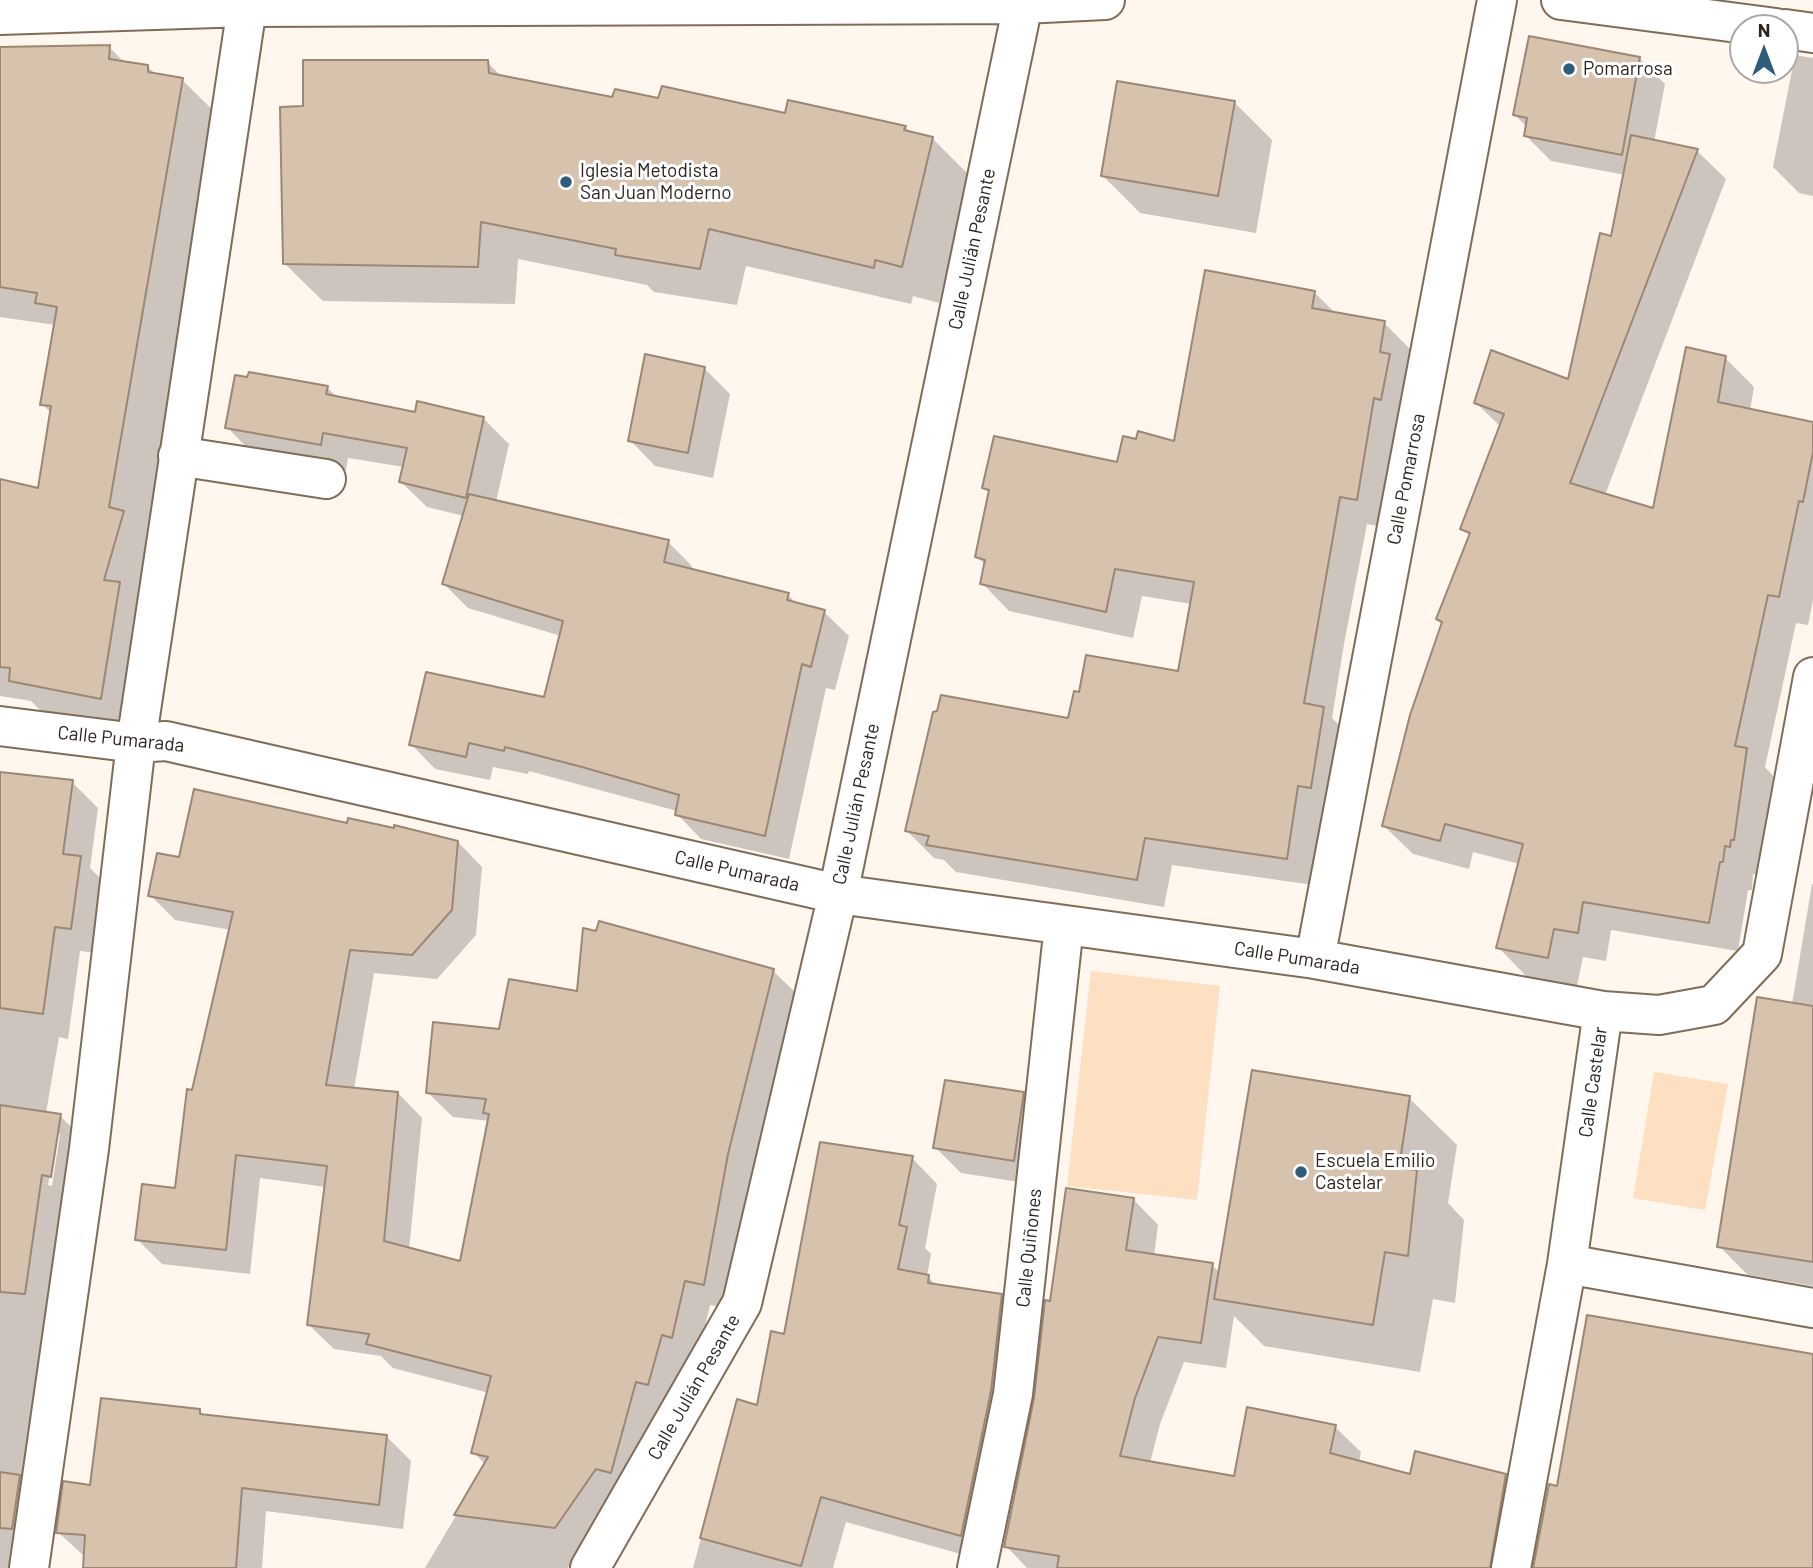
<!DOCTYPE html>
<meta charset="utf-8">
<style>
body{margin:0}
#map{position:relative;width:1813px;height:1568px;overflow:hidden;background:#fff6ed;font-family:Barlow,sans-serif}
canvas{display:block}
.north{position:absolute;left:1729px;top:14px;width:70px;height:70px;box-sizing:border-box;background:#fff;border:2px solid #aba8a5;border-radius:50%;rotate:0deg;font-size:19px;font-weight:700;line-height:28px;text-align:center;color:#2d251d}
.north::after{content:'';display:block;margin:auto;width:24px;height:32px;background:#2f5e7d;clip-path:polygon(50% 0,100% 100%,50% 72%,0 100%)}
</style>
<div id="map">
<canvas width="1813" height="1568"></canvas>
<div class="north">N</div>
</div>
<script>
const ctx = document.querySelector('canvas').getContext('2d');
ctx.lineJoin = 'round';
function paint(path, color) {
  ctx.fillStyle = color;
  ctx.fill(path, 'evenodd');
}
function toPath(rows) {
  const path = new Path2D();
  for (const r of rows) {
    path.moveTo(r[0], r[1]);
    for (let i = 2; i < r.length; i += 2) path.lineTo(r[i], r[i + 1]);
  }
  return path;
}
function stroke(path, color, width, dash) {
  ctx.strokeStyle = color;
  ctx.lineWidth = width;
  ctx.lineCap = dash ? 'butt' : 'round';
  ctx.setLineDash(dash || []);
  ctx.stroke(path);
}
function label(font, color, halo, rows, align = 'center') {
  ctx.font = font + ' Barlow,sans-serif';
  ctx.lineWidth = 6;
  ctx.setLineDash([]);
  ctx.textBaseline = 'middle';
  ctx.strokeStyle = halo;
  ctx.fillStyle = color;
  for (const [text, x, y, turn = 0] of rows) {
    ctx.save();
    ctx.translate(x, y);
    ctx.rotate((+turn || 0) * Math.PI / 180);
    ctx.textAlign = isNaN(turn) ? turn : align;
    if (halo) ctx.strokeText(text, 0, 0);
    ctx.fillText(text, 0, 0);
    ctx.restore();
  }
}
paint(toPath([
 [1091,971,1220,986,1197,1200,1067,1186],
 [1654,1072,1728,1084,1705,1210,1633,1198]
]), '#fddfc2');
paint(toPath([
 [109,47,125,63,148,67,156,75,182,80,219,116,146,535,159,549,137,734,47,717,31,701,0,696,0,480,39,491,52,414,42,404,55,325,0,317,0,49],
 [1795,55,1813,58,1813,196,1799,193,1773,167],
 [1639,58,1665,84,1654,142,1697,151,1726,179,1605,495,1654,510,1725,358,1754,387,1750,411,1813,423,1813,600,1808,625,1796,623,1765,767,1775,778,1758,875,1753,874,1752,890,1748,890,1738,951,1611,930,1606,961,1583,957,1577,986,1526,976,1498,947,1519,864,1473,852,1469,869,1413,854,1384,826,1443,624,1438,619,1471,537,1462,528,1501,427,1476,403,1570,382,1612,238,1625,175,1551,161,1525,135,1527,127,1515,115],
 [487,62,503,78,613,99,659,100,905,127,911,133,932,138,970,176,939,303,913,296,911,304,746,266,737,305,654,292,647,285,518,259,515,304,323,301,285,264,305,107],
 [1234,102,1272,140,1256,233,1140,213,1103,176],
 [1315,293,1336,314,1384,323,1411,350,1384,527,1367,524,1344,644,1332,718,1350,736,1314,885,1172,865,1164,907,956,872,944,860,934,858,907,831,1070,720,1180,673,1192,604,1142,596,1133,638,1009,611,982,583,986,565,977,557,990,494,984,488,1118,464,1176,443],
 [704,368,730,394,713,478,655,466,630,440],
 [327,387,338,399,416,414,483,418,509,444,496,502,668,542,692,566,691,570,788,595,798,605,824,612,849,636,835,690,826,688,789,859,701,839,677,814,677,811,529,771,528,774,493,767,490,780,435,769,411,744,545,699,561,636,468,608,444,584,464,516,427,507,401,482,404,467,348,458,346,470,252,453,227,427],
 [0,774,72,782,98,808,90,868,106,884,96,953,80,951,68,1039,59,1037,46,1113,60,1116,86,1141,32,1568,0,1568],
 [56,1134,60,1134,52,1186,48,1185],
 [348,825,458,842,482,867,476,935,437,979,374,973,354,1089,398,1093,422,1118,409,1250,461,1263,490,1121,453,1117,428,1093,501,1031,578,993,773,971,798,995,729,1308,710,1305,697,1362,686,1359,673,1409,661,1406,636,1497,621,1492,568,1568,425,1568,486,1465,473,1452,489,1393,393,1368,381,1356,334,1349,309,1325,326,1187,260,1178,250,1274,162,1264,137,1239,176,1190,193,1092,231,930,175,920,150,895,180,859],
 [1812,884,1813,884,1813,1286,1748,1275,1719,1246,1792,1004],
 [1023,1094,1049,1120,1039,1185,961,1173,935,1147],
 [1409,1098,1457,1145,1448,1203,1464,1220,1455,1303,1433,1299,1420,1372,1264,1346,1234,1316,1226,1368,1184,1362,1160,1424,1150,1463,1235,1478,1335,1427,1361,1452,1359,1462,1411,1476,1505,1475,1531,1501,1518,1568,1027,1568,1006,1546,1036,1399,1051,1303,1133,1199,1158,1225,1154,1256,1212,1265,1220,1273],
 [912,1158,937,1184,925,1248,931,1254,927,1276,937,1286,1001,1295,1027,1321,986,1561,846,1522,833,1568,693,1568,738,1401,758,1407,785,1336],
 [199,1410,205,1416,386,1436,411,1461,403,1529,266,1511,262,1568,84,1568,85,1557,58,1532,92,1487]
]), '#0003');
const building = toPath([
 [1529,36,1640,57,1622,155,1524,136,1527,118,1513,115,1529,36],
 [110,45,109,59,148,65,148,72,183,78,109,507,124,511,104,580,120,582,101,699,9,681,10,668,0,667,0,479,38,488,51,406,40,405,57,307,35,303,37,293,0,287,0,47,110,45],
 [303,60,488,60,489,73,612,97,615,89,658,98,662,86,785,113,788,100,906,126,904,130,933,137,902,267,875,260,874,268,709,229,700,269,615,255,616,249,481,222,478,267,283,264,280,107,303,106,303,60],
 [1117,81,1235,101,1218,196,1101,176,1117,81],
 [1631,135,1698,149,1570,483,1653,508,1686,347,1726,356,1718,402,1813,422,1813,452,1803,502,1799,501,1779,597,1768,595,1735,746,1747,748,1734,840,1731,840,1730,847,1725,846,1723,862,1720,862,1709,923,1583,902,1578,933,1554,929,1548,958,1496,948,1523,844,1445,824,1440,841,1382,826,1410,715,1442,622,1436,619,1470,533,1460,529,1504,414,1474,403,1491,350,1568,379,1600,233,1611,236,1631,135],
 [1205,270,1315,291,1312,308,1385,321,1380,352,1390,354,1381,400,1374,398,1357,500,1340,497,1304,703,1324,707,1311,788,1298,786,1287,859,1145,838,1137,880,926,845,929,836,905,831,933,712,937,711,941,695,1068,718,1074,691,1079,692,1086,655,1178,671,1194,582,1115,569,1106,612,980,584,985,560,975,557,989,490,982,488,994,436,1117,462,1123,436,1136,439,1138,431,1174,441,1205,270],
 [645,354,705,367,688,453,628,441,645,354],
 [249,372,328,386,326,394,415,412,417,401,484,417,466,498,399,482,407,448,323,433,321,445,225,428,235,375,247,377,249,372],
 [469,494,669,540,664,562,789,593,787,600,825,610,811,667,802,664,765,836,675,815,679,795,582,767,505,747,504,751,469,743,466,757,409,745,426,672,544,697,563,621,442,584,469,494],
 [0,772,73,780,63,854,81,856,71,929,55,927,43,1014,0,1008,0,772],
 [194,789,347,823,348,818,394,828,394,825,458,841,452,910,412,955,350,950,326,1085,398,1092,384,1241,460,1261,489,1114,483,1113,486,1099,426,1093,433,1022,499,1029,509,979,577,991,583,928,596,931,599,921,774,969,728,1154,704,1285,685,1281,672,1338,662,1335,648,1385,636,1382,611,1473,596,1469,555,1528,454,1515,488,1457,471,1453,491,1376,366,1344,369,1334,307,1325,327,1166,236,1155,226,1250,135,1240,142,1184,175,1188,187,1089,192,1090,233,912,148,896,157,853,179,857,194,789],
 [1757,997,1813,1006,1813,1262,1717,1247,1757,997],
 [1252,1070,1410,1096,1399,1168,1417,1170,1408,1256,1385,1252,1373,1325,1214,1299,1252,1070],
 [945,1080,1024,1092,1014,1161,933,1148,945,1080],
 [0,1105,61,1114,51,1177,42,1175,25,1294,0,1292,0,1105],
 [820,1142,913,1156,899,1225,907,1227,898,1269,929,1275,928,1283,1002,1294,991,1391,961,1536,821,1497,801,1566,700,1538,737,1399,757,1405,771,1331,784,1334,820,1142],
 [1066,1188,1134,1198,1126,1250,1213,1263,1201,1343,1158,1337,1135,1398,1120,1456,1234,1476,1247,1407,1336,1425,1330,1453,1410,1474,1415,1451,1506,1474,1490,1568,1057,1568,1059,1556,1004,1547,1034,1398,1045,1300,1050,1301,1066,1188],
 [1587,1315,1813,1354,1813,1568,1533,1568,1549,1484,1557,1486,1587,1315],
 [101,1398,200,1409,200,1414,387,1435,379,1505,242,1488,236,1568,83,1568,85,1535,56,1533,63,1481,90,1485,101,1398],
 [0,1472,20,1475,12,1529,0,1528,0,1472]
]);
paint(building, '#d7c2ad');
stroke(building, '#9b8773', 2);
const minor = toPath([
 [1561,0,1776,28],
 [0,15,247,7,1023,4,1105,0],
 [1785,29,1813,33],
 [178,456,326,479],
 [0,726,136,743,166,741,838,894,1315,959,1603,1011,1659,1015,1714,1005,1762,954,1813,677],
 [1315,959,1497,0],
 [1567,1264,1813,1308],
 [29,1568,89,1149,136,743,247,7],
 [590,1568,742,1303,838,894,1023,4],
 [977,1568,1013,1394,1064,925],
 [1511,1568,1567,1264,1603,1011]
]);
stroke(minor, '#7f6c59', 42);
stroke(minor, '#fff', 38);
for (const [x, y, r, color] of [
 [1569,69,7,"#2f5e7d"],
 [566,182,7,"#2f5e7d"],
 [1301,1172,7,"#2f5e7d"]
]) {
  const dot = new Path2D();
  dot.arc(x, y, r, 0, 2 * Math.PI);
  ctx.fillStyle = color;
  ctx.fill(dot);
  stroke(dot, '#fff', 2.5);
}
label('19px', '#2d251d', '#fff', [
 ["Pomarrosa",1583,69],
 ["Iglesia Metodista",580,171],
 ["San Juan Moderno",580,193],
 ["Escuela Emilio",1315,1161],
 ["Castelar",1315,1183]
], 'left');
label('19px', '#2d251d', '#fff', [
 ["Calle Julián Pesante",972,249,-78],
 ["Calle Pomarrosa",1406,479,-79],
 ["Calle Pumarada",121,739,6],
 ["Calle Julián Pesante",856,804,-78],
 ["Calle Pumarada",737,871,13],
 ["Calle Pumarada",1297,958,9],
 ["Calle Castelar",1593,1082,-82],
 ["Calle Quiñones",1029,1248,-84],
 ["Calle Julián Pesante",694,1387,-60]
]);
</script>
